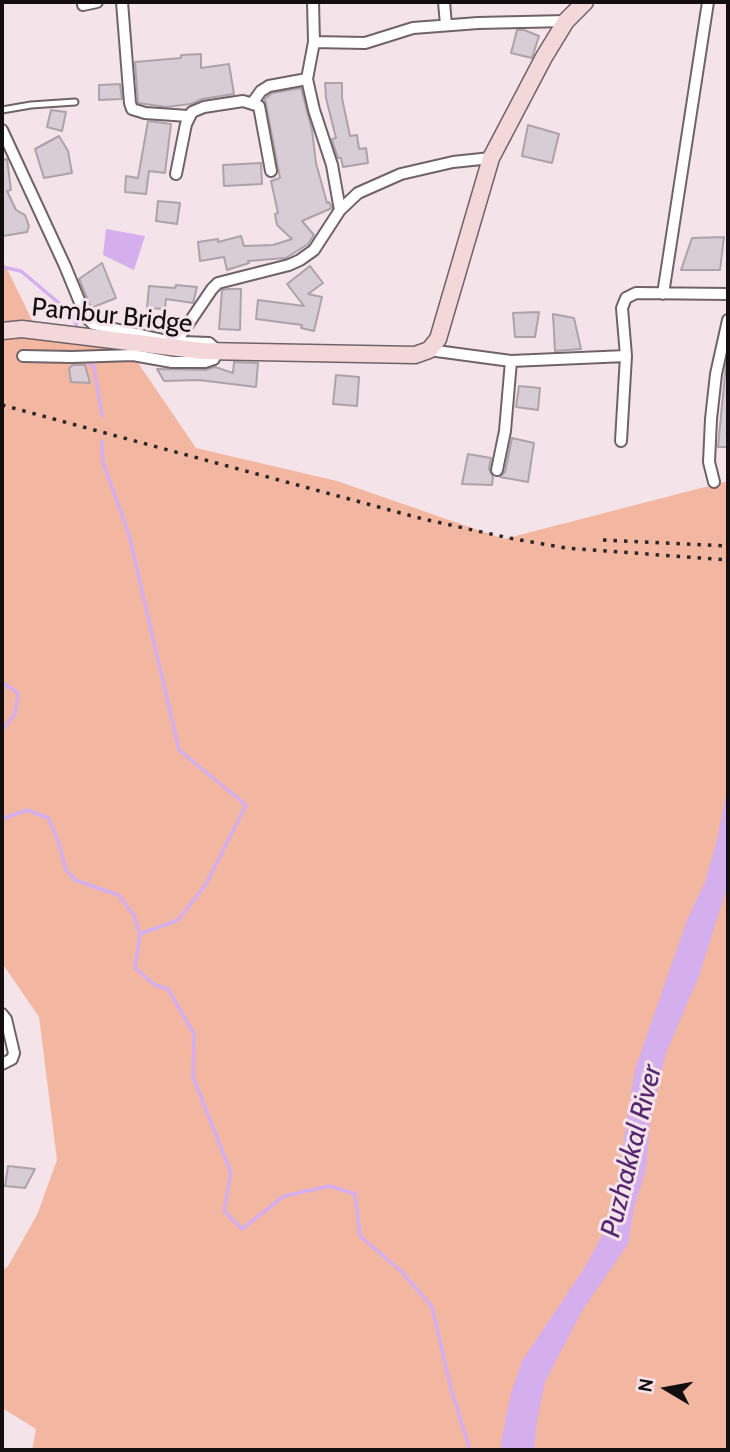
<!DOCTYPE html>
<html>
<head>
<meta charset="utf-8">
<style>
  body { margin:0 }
  #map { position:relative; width:730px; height:1452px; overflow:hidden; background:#f4e4e9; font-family:Cabin,sans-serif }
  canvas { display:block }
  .frame { position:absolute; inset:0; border:4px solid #130e10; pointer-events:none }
  .north { position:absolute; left:632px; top:1354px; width:70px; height:70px; -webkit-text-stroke:5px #f4e4e9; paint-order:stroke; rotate:280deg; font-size:19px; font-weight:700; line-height:28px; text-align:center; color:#130e10 }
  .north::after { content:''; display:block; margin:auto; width:24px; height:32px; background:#130e10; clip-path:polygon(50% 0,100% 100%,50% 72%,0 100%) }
</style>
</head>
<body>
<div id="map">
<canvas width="730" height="1452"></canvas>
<div class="frame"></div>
<div class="north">N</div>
</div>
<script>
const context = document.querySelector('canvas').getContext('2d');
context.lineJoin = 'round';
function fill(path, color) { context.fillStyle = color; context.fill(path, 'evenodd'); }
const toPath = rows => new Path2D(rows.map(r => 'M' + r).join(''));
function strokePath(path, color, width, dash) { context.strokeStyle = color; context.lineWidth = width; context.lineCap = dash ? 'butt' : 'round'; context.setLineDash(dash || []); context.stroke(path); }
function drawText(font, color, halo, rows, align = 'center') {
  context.font = font + ' Cabin,sans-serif'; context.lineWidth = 6; context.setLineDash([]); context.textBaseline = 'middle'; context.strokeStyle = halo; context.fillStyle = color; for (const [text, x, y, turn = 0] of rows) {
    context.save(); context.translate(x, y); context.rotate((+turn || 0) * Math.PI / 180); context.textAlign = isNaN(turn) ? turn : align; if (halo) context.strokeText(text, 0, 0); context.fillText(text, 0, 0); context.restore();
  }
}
const green = toPath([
  [2,259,35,326,117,332,196,448,337,481,504,539,728,481,728,1450,32,1450,36,1429,2,1408,2,1271,8,1266,37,1215,57,1160,39,1017,2,963]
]);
const water = toPath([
  [106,229,145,236,134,270,103,255],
  [728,785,728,884,699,976,666,1053,650,1122,646,1170,634,1208,628,1244,582,1311,545,1382,537,1421,534,1450,502,1450,501,1442,511,1393,522,1361,585,1267,604,1232,614,1202,635,1069,687,920,705,882,716,844]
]);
const stream = toPath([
  [2,267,21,271,73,315,77,327],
  [85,360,94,367,102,416],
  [102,441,103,462,129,535,179,750,246,805,206,884,178,920,140,934],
  [2,682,18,693,15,714,2,730],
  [2,819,27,810,48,818,58,840,66,870,75,880,118,895,134,915,140,934,135,968,155,985,168,989,194,1034,193,1077,231,1173,224,1211,242,1229,284,1196,330,1186,355,1194,360,1236,401,1271,432,1307,451,1389,470,1450]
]);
const building = toPath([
  [517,30,524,30,539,36,532,58,511,53,517,30],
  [201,54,201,68,229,64,234,94,202,99,191,104,166,107,138,103,135,62,181,58,181,55,201,54],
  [325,83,342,83,342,98,350,136,357,135,359,149,366,148,368,163,343,167,341,158,338,158,333,143,332,139,336,138,326,98,325,83],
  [120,84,122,99,99,100,99,85,120,84],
  [301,88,312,130,316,163,327,203,329,202,332,208,302,221,314,235,308,244,286,258,248,261,249,263,227,270,224,257,200,261,198,242,218,239,218,242,241,236,244,246,273,245,292,239,277,225,275,214,278,213,271,181,280,178,265,99,272,93,301,88],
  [51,110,66,112,62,131,47,127,51,110],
  [148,121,171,124,165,173,149,171,146,194,125,192,126,176,138,178,148,121],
  [528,125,559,134,552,163,522,156,528,125],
  [59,136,68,151,72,173,44,178,35,149,59,136],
  [7,159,11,190,7,191,16,210,25,215,29,226,27,232,3,236,2,160,7,159],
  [261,163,262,184,224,186,223,165,261,163],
  [158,201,180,203,177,224,156,221,158,201],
  [724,237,720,270,681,270,692,238,724,237],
  [102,263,116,298,91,308,79,279,102,263],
  [310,266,323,283,308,294,322,297,314,331,301,328,302,325,256,319,258,300,304,306,287,284,310,266],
  [176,285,197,287,193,303,166,299,165,309,147,308,149,286,175,288,176,285],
  [228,289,241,289,240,330,219,329,222,290,228,289],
  [539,312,535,337,515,337,513,313,539,312],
  [553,314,574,318,581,349,555,351,553,314],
  [234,362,258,363,256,387,199,380,164,381,157,369,205,370,215,367,233,373,234,362],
  [726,364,728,364,728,447,718,447,726,364],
  [73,365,85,365,90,383,71,382,69,368,73,365],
  [336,375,359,377,357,406,333,404,336,375],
  [519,386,540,388,538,410,516,407,519,386],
  [512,438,534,443,528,482,500,477,505,472,512,438],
  [468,454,491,458,489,469,493,477,492,485,462,484,468,454],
  [8,1166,35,1169,25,1188,5,1186,8,1166]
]);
const lane = toPath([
  [2,110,31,105,75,102]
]);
const street = toPath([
  [122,2,130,103,132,109,145,113,188,116],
  [313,2,314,42],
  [444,2,446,25],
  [83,5,97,2],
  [253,102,261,91,269,86,307,79],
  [2,130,65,266,86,317,93,324,163,340],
  [176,174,186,124,192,112,204,107,243,101,259,106,271,171],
  [340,210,332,165,314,110,307,79,314,42,365,43,413,28,478,23,566,21],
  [663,294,708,2],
  [176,342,212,289,218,283,289,265,300,260,314,250,340,210,358,193,401,174,453,162,491,158],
  [429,350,511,361,505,431,497,470],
  [23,356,72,357,133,355,172,362,205,362,214,359,217,350,209,343,183,342],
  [511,361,626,356],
  [621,441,626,356,622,308,626,298,636,293,728,294],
  [714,482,709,462,711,419,716,374,728,320],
  [2,1014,6,1019,14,1053,12,1059,2,1064]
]);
const secondary = toPath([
  [2,331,22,329,203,351,415,355,429,350,438,339,491,158,544,57,566,21,585,2]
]);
const rail = toPath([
  [2,405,423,519,509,538,566,548,728,560],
  [603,540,728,546]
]);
const streetNames = [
  ["Pambur Bridge",112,316,6]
];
const waterNames = [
  ["Puzhakkal River",632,1151,-76]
];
fill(green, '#f3b7a1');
fill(water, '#d5aeed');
strokePath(stream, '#d5aeed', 3.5);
fill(building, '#d8ccd5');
strokePath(building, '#ada2aa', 2);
strokePath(lane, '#706367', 9);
strokePath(street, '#706367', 14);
strokePath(secondary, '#706367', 19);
strokePath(lane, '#fff', 5);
strokePath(street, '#fff', 10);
strokePath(secondary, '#f4d7d8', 16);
strokePath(rail, '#2b2527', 3.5, [3.5, 7]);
drawText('26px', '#130e10', '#f4e4e9', streetNames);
drawText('italic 28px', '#582771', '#f4e4e9', waterNames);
</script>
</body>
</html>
